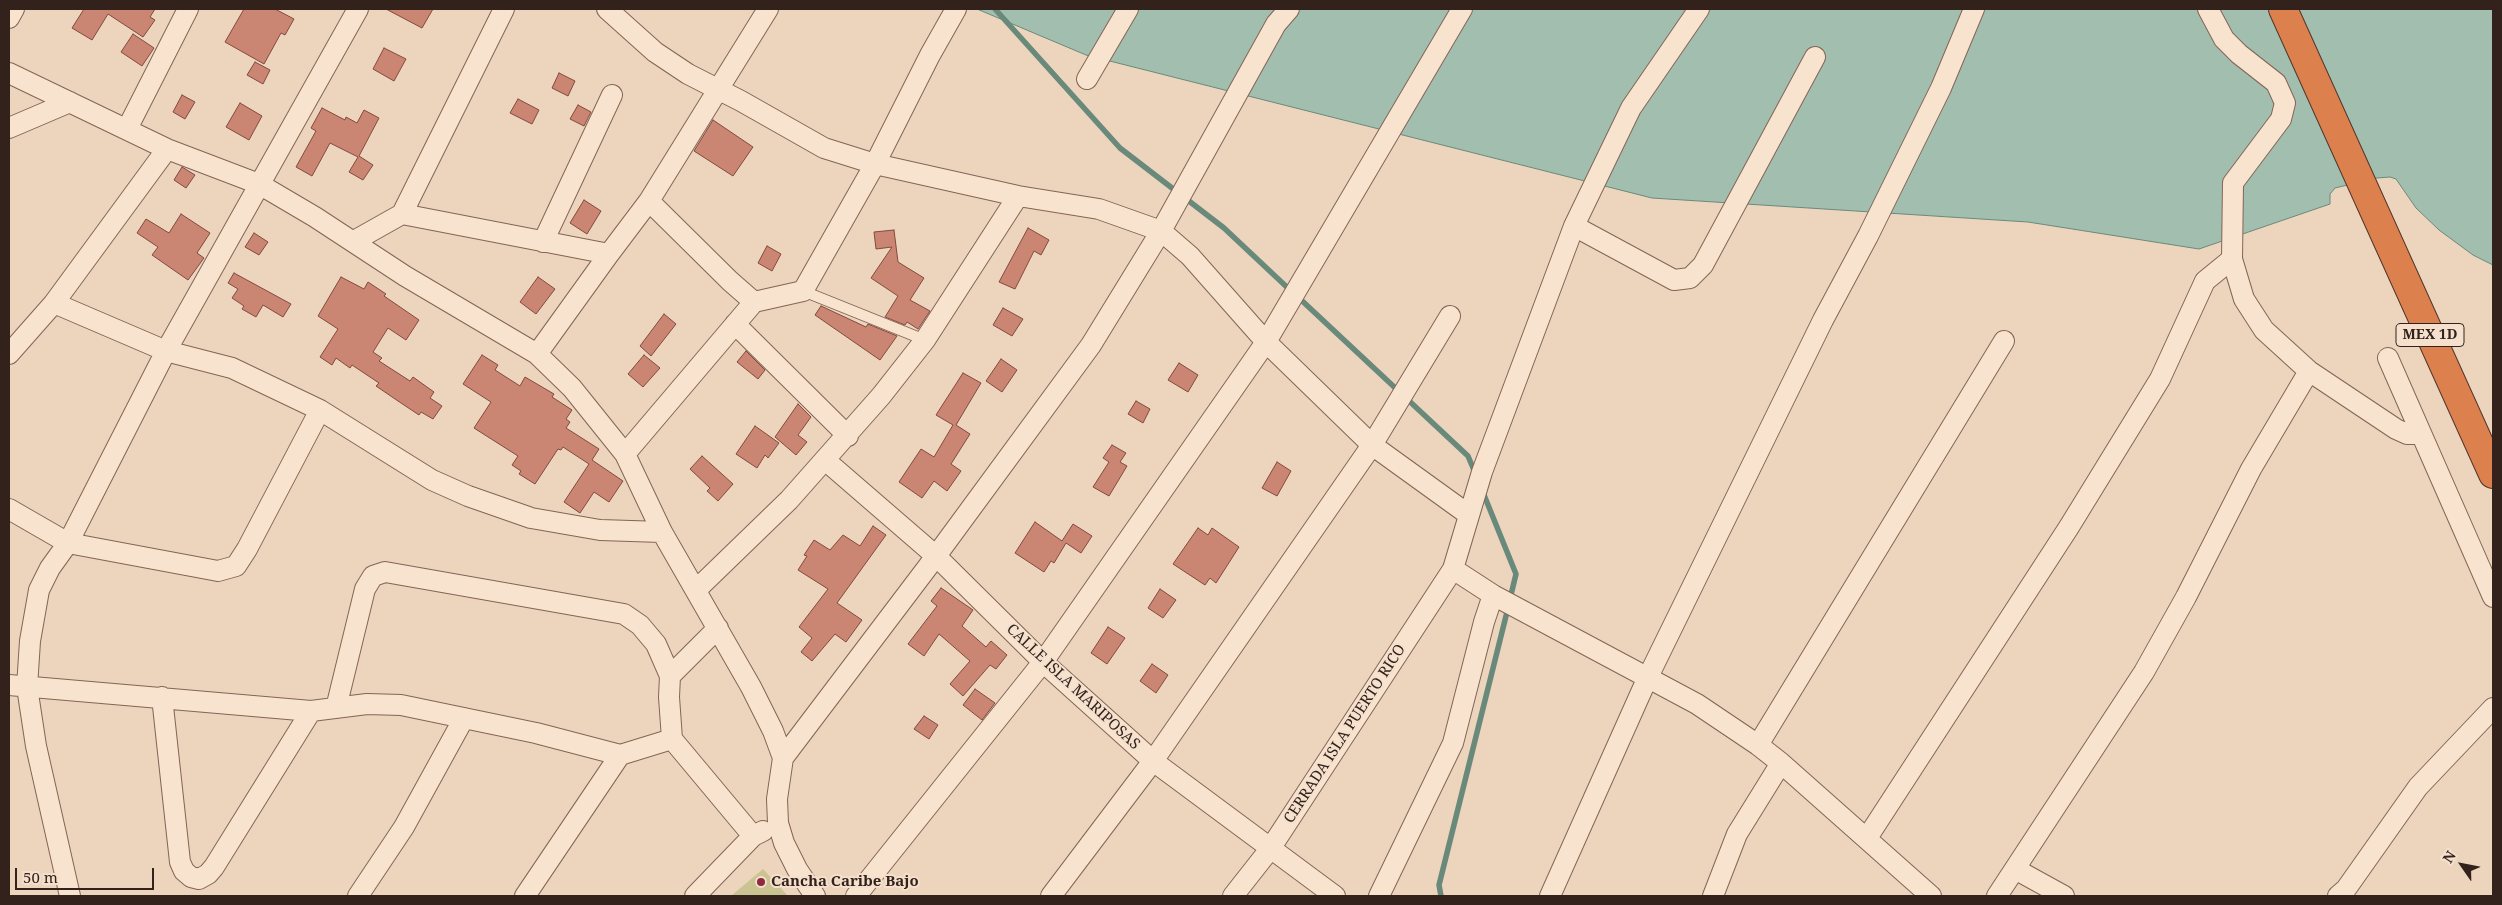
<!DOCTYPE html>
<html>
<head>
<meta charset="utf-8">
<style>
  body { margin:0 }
  #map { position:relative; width:2502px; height:905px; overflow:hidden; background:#ecd4bd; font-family:"Noto Serif",serif }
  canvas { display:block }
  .frame { position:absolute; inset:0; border:10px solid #33221b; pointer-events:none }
  .north { position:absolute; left:2437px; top:840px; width:50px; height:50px; -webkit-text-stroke:4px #f4e0cc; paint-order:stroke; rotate:303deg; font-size:14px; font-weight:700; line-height:20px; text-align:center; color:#33221b }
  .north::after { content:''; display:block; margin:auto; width:18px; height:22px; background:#33221b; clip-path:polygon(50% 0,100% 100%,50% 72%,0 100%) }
  .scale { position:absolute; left:15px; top:868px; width:139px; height:22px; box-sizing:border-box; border:2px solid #33221b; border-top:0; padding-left:6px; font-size:15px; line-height:18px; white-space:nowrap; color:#33221b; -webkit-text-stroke:4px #f4e0cc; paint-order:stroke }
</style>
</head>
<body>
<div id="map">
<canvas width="2502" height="905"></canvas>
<div class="frame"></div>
<div class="north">N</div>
<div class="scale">50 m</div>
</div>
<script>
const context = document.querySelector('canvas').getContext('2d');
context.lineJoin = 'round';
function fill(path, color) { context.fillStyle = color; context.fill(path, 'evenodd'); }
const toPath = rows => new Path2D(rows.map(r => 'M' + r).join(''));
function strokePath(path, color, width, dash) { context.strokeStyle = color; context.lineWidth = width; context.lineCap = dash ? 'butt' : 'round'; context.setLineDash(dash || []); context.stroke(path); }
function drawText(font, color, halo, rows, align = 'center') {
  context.font = font + ' "Noto Serif",serif'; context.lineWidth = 4; context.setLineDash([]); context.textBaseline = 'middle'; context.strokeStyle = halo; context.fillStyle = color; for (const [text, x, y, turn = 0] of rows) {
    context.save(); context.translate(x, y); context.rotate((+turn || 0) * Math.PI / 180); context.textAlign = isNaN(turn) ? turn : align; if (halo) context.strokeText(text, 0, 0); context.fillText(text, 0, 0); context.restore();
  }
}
const green = toPath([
  [763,869,788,896,731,896]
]);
const water = toPath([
  [977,9,2493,9,2493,265,2473,255,2439,230,2416,208,2396,179,2390,177,2377,178,2335,188,2330,194,2330,204,2199,249,2028,222,1652,198,1086,55,977,9]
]);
const stream = toPath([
  [995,9,1120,148,1224,228,1291,291],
  [1298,297,1468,456,1476,475],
  [1482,490,1516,574,1510,599],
  [1441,896,1439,885,1508,608]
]);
const building = toPath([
  [84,9,155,9,150,17,155,20,143,37,108,14,92,40,72,28,84,9],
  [244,9,275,9,294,19,285,35,281,33,264,64,225,42,244,9],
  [386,9,433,9,422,28,386,9],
  [133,34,154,48,142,66,121,52,133,34],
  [384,48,406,59,394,81,373,69,384,48],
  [255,62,270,70,263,84,247,75,255,62],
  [559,73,575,81,568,96,552,88,559,73],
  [182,95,195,102,185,119,173,112,182,95],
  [518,99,539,110,532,124,510,113,518,99],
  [240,103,262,116,249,140,226,127,240,103],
  [578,105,591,112,584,126,570,119,578,105],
  [322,108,345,120,346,117,357,123,364,110,379,118,359,156,373,165,363,180,349,172,358,157,330,143,312,176,296,167,316,131,311,128,322,108],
  [713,120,753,147,733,176,694,151,713,120],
  [182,167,195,175,186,188,174,180,182,167],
  [584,200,601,211,587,234,570,223,584,200],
  [181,214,210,233,197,253,204,258,188,280,152,255,158,247,137,233,146,219,169,233,181,214],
  [1028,228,1049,240,1041,255,1034,251,1015,289,999,282,1028,228],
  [894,230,898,262,924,278,910,300,930,311,918,329,907,322,905,325,885,317,898,296,871,278,892,247,876,249,874,232,894,230],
  [254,233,268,242,259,255,245,247,254,233],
  [767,246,781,254,772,271,758,263,767,246],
  [234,273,291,304,283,317,263,305,256,317,242,309,244,306,232,298,238,289,228,283,234,273],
  [341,277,364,289,368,282,386,294,384,296,419,320,406,340,388,328,373,352,382,358,379,361,410,381,413,377,434,392,430,398,442,406,433,419,421,412,419,415,398,401,376,386,379,383,352,365,350,368,336,358,332,365,320,357,338,329,318,316,341,277],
  [538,277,555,289,536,314,520,302,538,277],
  [821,306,866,327,868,324,897,336,880,360,815,315,821,306],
  [1003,308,1023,319,1012,336,993,325,1003,308],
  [664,314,676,324,651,356,640,346,664,314],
  [746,351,765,370,758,379,737,362,746,351],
  [482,355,498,365,495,370,520,386,525,377,554,394,552,397,572,410,566,419,570,422,566,428,599,449,592,460,623,481,609,502,594,492,580,513,564,502,589,464,563,447,561,450,558,449,535,484,519,474,521,471,512,465,518,456,474,428,491,402,463,384,482,355],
  [644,355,660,368,643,387,628,374,644,355],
  [1001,359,1017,370,1002,392,986,381,1001,359],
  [1179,363,1198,375,1188,392,1168,380,1179,363],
  [963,373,981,383,956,425,970,434,951,464,961,471,947,491,934,481,922,498,899,482,921,449,934,457,953,425,936,415,963,373],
  [1136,401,1150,409,1143,423,1128,414,1136,401],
  [798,404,811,417,798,435,807,442,796,455,775,437,798,404],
  [755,426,779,443,768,458,765,455,757,468,736,454,755,426],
  [1112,445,1126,453,1120,462,1127,466,1109,496,1093,487,1109,462,1103,458,1112,445],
  [702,456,733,484,718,501,707,491,710,488,690,469,702,456],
  [1277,462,1291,471,1277,496,1262,488,1277,462],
  [1035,522,1062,541,1073,524,1092,536,1081,553,1066,543,1054,563,1051,561,1044,572,1015,553,1035,522],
  [873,526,886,535,837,603,862,620,846,642,835,634,812,661,801,652,812,638,799,627,828,589,798,570,807,556,804,555,814,540,830,550,843,535,860,546,873,526],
  [1198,528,1208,535,1212,528,1239,547,1216,583,1210,578,1205,585,1173,564,1198,528],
  [941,588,973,610,962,626,986,647,991,641,1007,655,996,669,990,665,963,696,950,684,970,661,939,634,924,656,908,644,937,606,931,601,941,588],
  [1160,589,1176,600,1163,618,1148,608,1160,589],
  [1108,627,1125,638,1107,664,1091,653,1108,627],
  [1152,664,1168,675,1156,693,1140,681,1152,664],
  [975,689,995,703,982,720,963,705,975,689],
  [924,716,938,725,929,739,914,729,924,716]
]);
const lane = toPath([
  [803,291,925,340]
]);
const street = toPath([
  [607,9,655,52,688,74,741,101,824,148,875,164,930,55,956,9],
  [2208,9,2224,39,2239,54,2276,83,2285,103,2281,119,2233,183,2232,259,2244,299,2264,330,2309,371,2396,429,2407,434,2421,434],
  [9,18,14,9],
  [9,73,167,149,259,184,315,217,405,276,537,354,572,388,625,454,662,532,751,687,773,731,783,758,777,799,778,823,784,843,797,869,815,896],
  [1087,79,1128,9],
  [9,128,70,102],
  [127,129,188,9],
  [649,201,768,9],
  [402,214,504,9],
  [1574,226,1674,280,1690,278,1703,265,1815,57],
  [354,241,402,214,609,254,649,201,730,281,754,302,803,291,875,164,1018,196,1099,209,1161,231,1190,256,1266,342,1372,445,1469,515],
  [543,242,612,95],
  [54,303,166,351,358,9],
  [735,324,848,436],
  [9,354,54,303,167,149],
  [537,354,609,254],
  [2388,358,2493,597],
  [625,454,754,302],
  [825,460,936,556,1043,662,1153,761,1335,896],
  [9,509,68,543,218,571,236,566,247,549,320,410],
  [1453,569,1493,595,1697,704,1758,745,1781,763,1931,896],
  [696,590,789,500,881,396,925,340,1018,196],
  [670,676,718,628],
  [9,685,311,711,367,704,401,705,536,733,620,755,672,739,753,836],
  [162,697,180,862,184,871,191,877,199,879,208,874,214,867,311,711],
  [336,708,365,589,373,576,385,572,624,614,640,625,656,644,670,676,669,697,672,739],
  [1758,745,2004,341],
  [783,758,936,556,1091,345,1161,231,1276,24,1289,9],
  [1867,838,2069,527,2160,379,2205,281,2232,259],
  [2015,869,2064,896],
  [70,896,36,746,27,687,30,641,39,590,50,568,68,543,166,351,232,368,320,410,432,480,468,496,531,518,600,530,662,532],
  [358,896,404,827,464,718],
  [525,896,620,755],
  [695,896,753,836,763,831],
  [856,896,1043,662,1266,342,1462,9],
  [1051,896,1153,761,1372,445,1450,316],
  [1233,896,1270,849,1453,569,1482,472,1574,226,1631,108,1699,9],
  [1379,896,1453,743,1484,622,1493,595],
  [1550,896,1647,679,1823,320,1868,236,1941,88,1974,9],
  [1713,896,1737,834,1781,763],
  [1997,896,2144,672,2186,597,2251,469,2309,371],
  [2338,896,2346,889,2418,787,2493,708]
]);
const highway = toPath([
  [2283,9,2493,474]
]);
const markers = [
  [761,882,5,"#91283f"]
];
const shields = [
  [2430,335,68]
];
const shieldNames = [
  ["MEX 1D",2430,335]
];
const streetNames = [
  ["CALLE ISLA MARIPOSAS",1073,687,43],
  ["CERRADA ISLA PUERTO RICO",1345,734,-57]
];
const poiNames = [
  ["Cancha Caribe Bajo",771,882]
];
fill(green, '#c9c492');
fill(water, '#a1beaf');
strokePath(water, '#698a7b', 1);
strokePath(stream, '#698a7b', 5.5);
fill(building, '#ca8573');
strokePath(building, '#824a3d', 1);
strokePath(lane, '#836557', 12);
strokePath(street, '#836557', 22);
strokePath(highway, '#51352b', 30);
strokePath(lane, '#f8e3cf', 10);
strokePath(street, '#f8e3cf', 20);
strokePath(highway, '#dc804d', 28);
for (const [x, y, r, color] of markers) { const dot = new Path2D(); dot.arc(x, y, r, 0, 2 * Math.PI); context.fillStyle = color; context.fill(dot); strokePath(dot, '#f4e0cc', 2); }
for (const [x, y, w] of shields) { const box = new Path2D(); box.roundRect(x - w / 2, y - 11.5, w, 23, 4); context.fillStyle = '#f4e0cc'; context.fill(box); strokePath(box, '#33221b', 1); }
drawText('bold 14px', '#33221b', null, shieldNames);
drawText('15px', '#33221b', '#f4e0cc', streetNames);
drawText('bold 15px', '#33221b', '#f4e0cc', poiNames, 'left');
</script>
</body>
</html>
